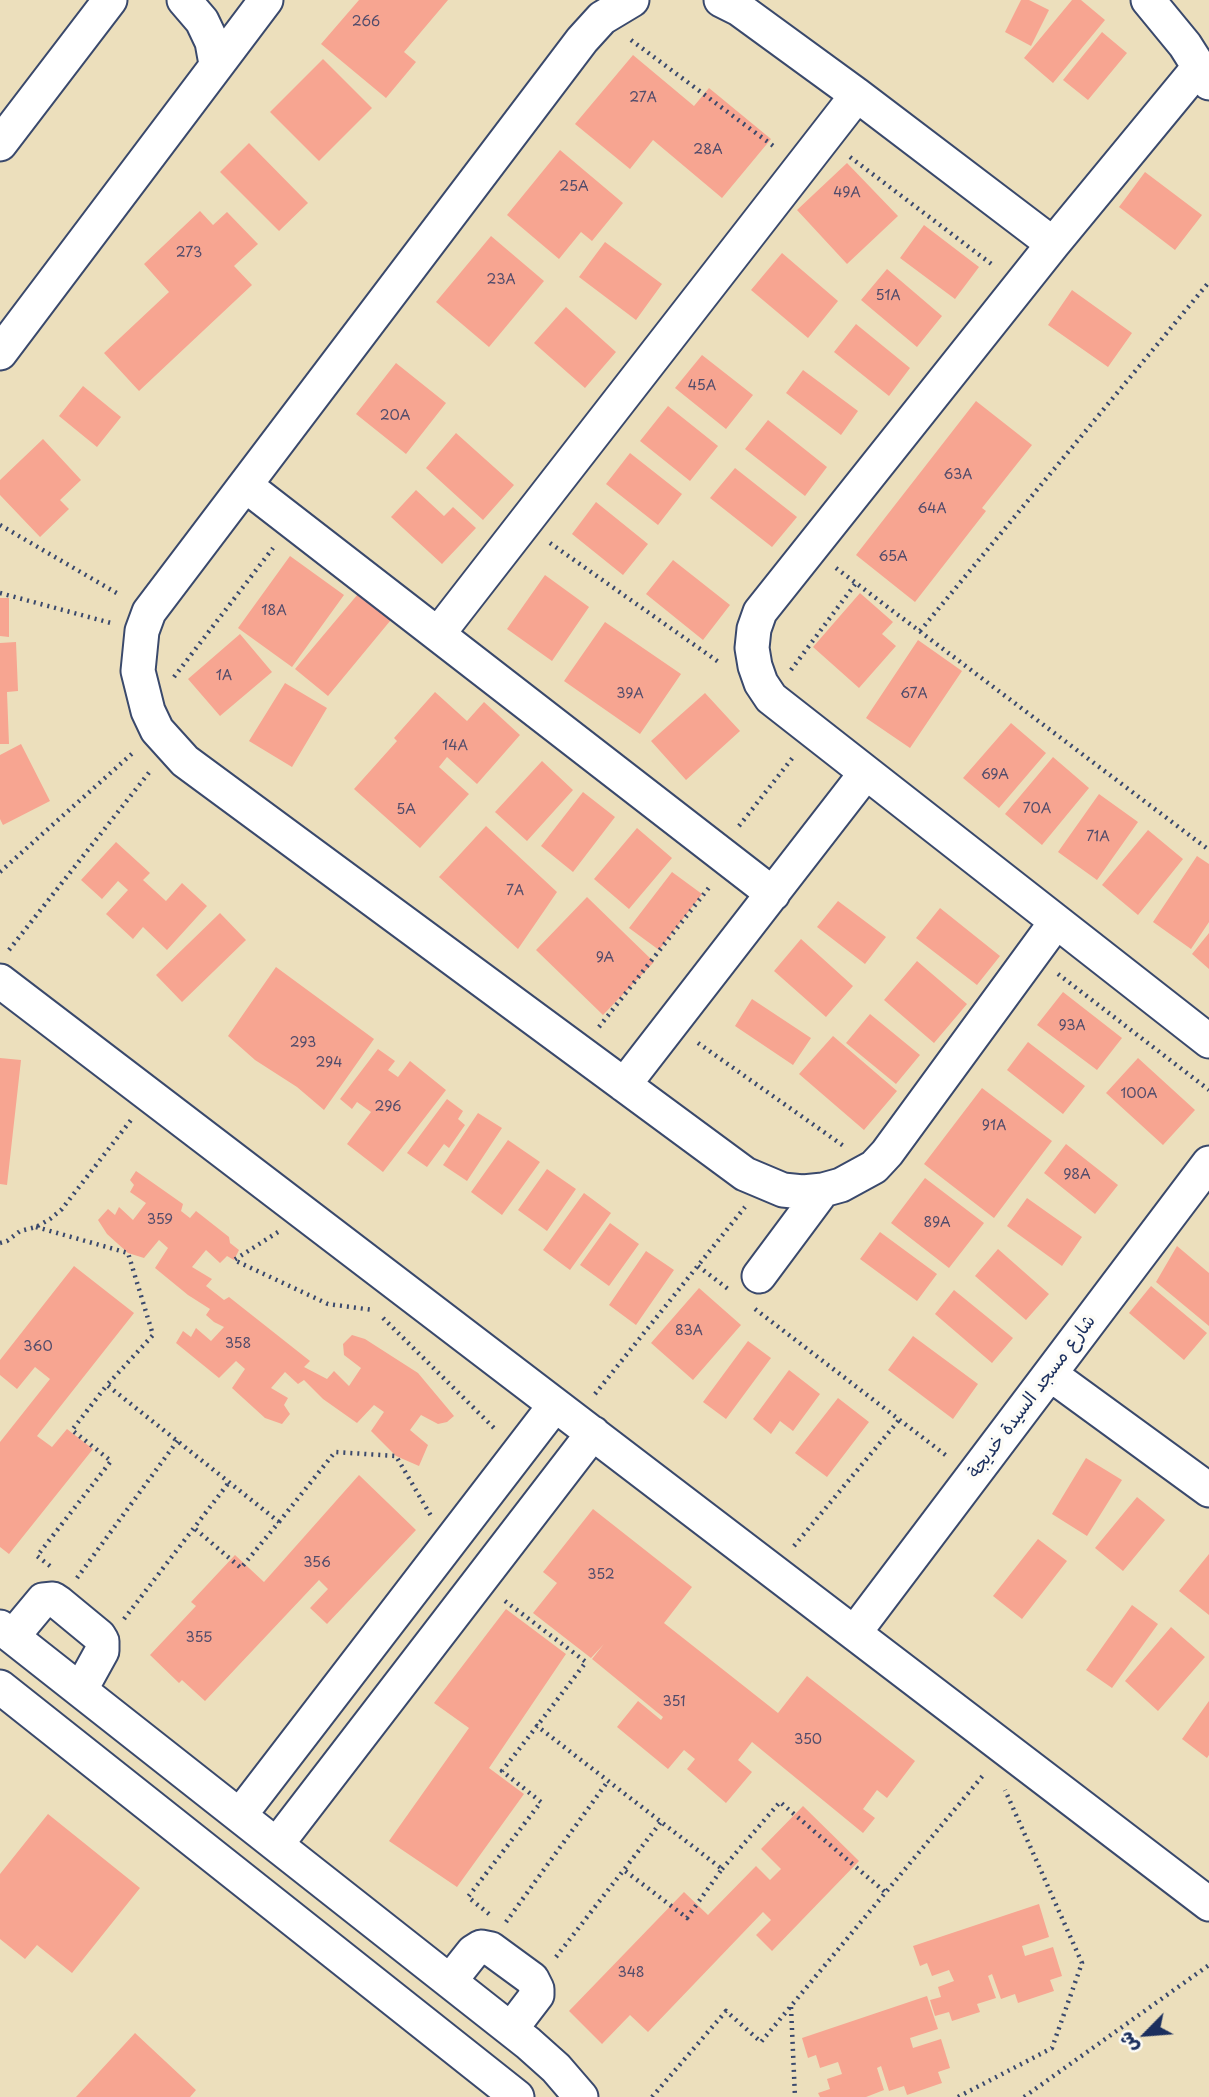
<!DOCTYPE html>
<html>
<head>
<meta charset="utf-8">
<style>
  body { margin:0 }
  #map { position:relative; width:1209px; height:2097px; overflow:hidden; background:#ecdfbc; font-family:"Playpen Sans","Playpen Sans Arabic",sans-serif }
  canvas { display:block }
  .north { position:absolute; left:1111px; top:1999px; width:70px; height:70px; -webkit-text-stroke:5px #fdfcf7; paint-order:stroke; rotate:245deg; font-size:19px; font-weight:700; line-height:28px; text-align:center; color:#1b2f5e }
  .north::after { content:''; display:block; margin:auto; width:24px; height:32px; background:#1b2f5e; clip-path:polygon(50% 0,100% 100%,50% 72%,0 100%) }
</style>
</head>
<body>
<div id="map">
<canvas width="1209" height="2097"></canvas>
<div class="north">ش</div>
</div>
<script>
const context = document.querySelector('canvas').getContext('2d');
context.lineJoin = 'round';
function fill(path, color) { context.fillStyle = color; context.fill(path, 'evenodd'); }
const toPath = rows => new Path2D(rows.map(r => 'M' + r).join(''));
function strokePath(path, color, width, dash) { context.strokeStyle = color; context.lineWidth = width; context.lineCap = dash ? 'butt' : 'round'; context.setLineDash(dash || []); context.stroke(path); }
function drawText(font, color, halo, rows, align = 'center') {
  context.font = font + ' "Playpen Sans","Playpen Sans Arabic",sans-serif'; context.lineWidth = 7; context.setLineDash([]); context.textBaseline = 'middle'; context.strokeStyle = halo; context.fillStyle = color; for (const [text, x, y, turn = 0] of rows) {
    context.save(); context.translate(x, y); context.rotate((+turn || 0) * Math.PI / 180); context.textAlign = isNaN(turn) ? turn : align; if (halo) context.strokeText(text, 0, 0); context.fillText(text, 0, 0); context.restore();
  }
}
const building = toPath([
  [359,0,448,0,404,52,416,62,386,98,321,44],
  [1021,0,1029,0,1049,10,1031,46,1005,32],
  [1072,0,1081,0,1105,20,1053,83,1024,58],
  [1102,32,1127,53,1088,100,1063,80],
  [633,55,694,106,709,88,771,139,722,198,653,140,630,169,575,124],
  [323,59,372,108,319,161,270,112],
  [249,143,308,203,279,231,220,172],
  [560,150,623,203,592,241,581,232,559,259,507,215],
  [847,163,898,216,847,264,797,210],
  [1145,172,1202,215,1175,250,1119,207],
  [200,211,213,225,227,212,258,244,234,266,252,285,139,391,104,353,169,292,144,264],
  [924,225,979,267,955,299,900,258],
  [491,236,544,281,489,347,436,302],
  [605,242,662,284,636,320,579,277],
  [782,253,838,301,808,338,751,290],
  [887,269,942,316,917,347,861,300],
  [1072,290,1132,333,1108,367,1048,325],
  [566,307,616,352,585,388,534,343],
  [856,324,910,368,889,396,834,352],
  [702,355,753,395,726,429,675,388],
  [396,363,446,403,406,454,356,414],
  [803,370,858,411,841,435,786,393],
  [83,386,121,417,97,447,59,416],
  [976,401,1032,445,982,508,986,511,915,602,856,555],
  [668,406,718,446,690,481,640,441],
  [768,420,827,467,805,496,745,449],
  [456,433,514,485,483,520,426,468],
  [43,439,81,480,60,500,69,509,40,537,0,495,0,480],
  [630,453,682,494,658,525,606,484],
  [735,468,797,517,772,547,710,498],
  [416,490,444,516,453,507,476,528,442,564,391,517],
  [596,502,648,544,623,575,572,534],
  [290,556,344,595,292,667,238,628],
  [673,560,730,605,703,640,646,594],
  [545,575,589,607,552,661,507,629],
  [363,588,395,615,328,696,295,669],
  [860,593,893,622,882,634,896,646,859,688,813,647],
  [0,598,9,598,9,637,0,636],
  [605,622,681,674,640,734,564,681],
  [240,634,272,672,220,716,188,679],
  [918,640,962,671,910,748,866,718],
  [16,642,18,691,7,692,9,744,0,744,0,643],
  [285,683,327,708,292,767,249,741],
  [435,692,467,721,484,702,520,735,477,784,447,757,439,767,469,794,420,848,354,789,397,741,394,738],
  [705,693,740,731,686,780,651,741],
  [1011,723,1046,753,999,808,963,778],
  [21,744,50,801,3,825,0,819,0,755],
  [1053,757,1089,788,1042,845,1005,814],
  [542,761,573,790,527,841,495,812],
  [583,792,615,817,573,872,541,846],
  [1099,794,1138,822,1097,880,1058,852],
  [486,826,557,892,518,949,439,877],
  [637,828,672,858,629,909,594,879],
  [1148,830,1183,859,1138,915,1102,885],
  [116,842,150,873,143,880,166,901,182,883,207,906,167,950,143,927,133,939,106,914,128,890,118,881,102,899,81,880],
  [1197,856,1209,864,1209,922,1191,949,1153,922],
  [672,872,702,894,659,950,629,928],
  [587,897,654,962,603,1015,536,950],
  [838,901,886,937,865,964,817,927],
  [940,908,1000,956,977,985,916,938],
  [220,913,246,940,182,1002,156,975],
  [1209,933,1209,969,1192,954],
  [801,939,853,986,826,1017,774,971],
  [917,961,967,1004,934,1043,884,1000],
  [276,967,374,1039,324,1110,297,1087,255,1060,228,1036],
  [1063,992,1122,1038,1097,1070,1037,1025],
  [752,999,811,1038,793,1065,735,1026],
  [870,1014,920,1055,896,1084,846,1043],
  [833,1036,897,1091,864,1130,799,1074],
  [1028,1042,1085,1086,1063,1114,1007,1070],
  [378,1049,395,1061,388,1070,398,1077,410,1061,446,1090,383,1172,347,1144,371,1112,357,1102,352,1109,340,1099],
  [0,1058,21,1060,7,1185,0,1184],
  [1138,1058,1195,1110,1163,1145,1106,1093],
  [982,1088,1052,1141,994,1218,924,1164],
  [447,1099,463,1111,458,1119,465,1125,449,1148,444,1144,427,1167,407,1153],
  [478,1113,502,1128,467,1181,443,1165],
  [508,1140,540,1162,502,1215,471,1192],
  [1066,1144,1118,1185,1095,1214,1044,1173],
  [547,1169,576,1189,547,1231,518,1210],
  [136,1171,183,1204,181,1211,190,1218,196,1211,229,1237,230,1243,239,1250,234,1260,227,1256,220,1263,206,1250,192,1267,212,1279,206,1286,224,1300,229,1297,310,1361,304,1367,327,1379,334,1371,349,1386,361,1368,344,1355,343,1344,352,1335,365,1339,418,1373,454,1416,447,1422,438,1424,421,1415,410,1430,428,1445,419,1466,396,1456,371,1431,384,1412,374,1405,357,1423,323,1399,304,1380,298,1384,285,1372,271,1388,288,1398,284,1405,290,1414,282,1424,265,1418,232,1388,245,1369,236,1361,219,1378,176,1343,183,1331,191,1337,196,1328,211,1341,224,1327,214,1322,206,1315,210,1309,188,1295,155,1268,168,1248,159,1240,144,1258,128,1253,107,1234,98,1220,108,1209,115,1215,119,1207,133,1220,146,1203,130,1192,134,1185,130,1180],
  [925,1178,984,1223,949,1268,891,1223],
  [584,1193,611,1213,570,1270,543,1250],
  [1027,1198,1082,1237,1062,1266,1007,1226],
  [610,1223,639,1244,609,1286,580,1265],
  [880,1232,937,1274,917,1301,860,1259],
  [1177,1246,1209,1273,1209,1326,1156,1282],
  [998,1249,1049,1294,1026,1320,975,1276],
  [646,1251,674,1270,636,1325,609,1305],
  [74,1266,134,1313,37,1436,52,1447,67,1429,93,1449,9,1554,0,1547,0,1442,50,1379,35,1367,17,1389,0,1375,0,1360],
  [1151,1286,1207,1333,1184,1360,1129,1313],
  [699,1288,741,1325,693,1380,651,1343],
  [954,1290,1013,1338,992,1363,935,1314],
  [913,1336,978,1384,953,1419,888,1370],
  [748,1341,771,1358,726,1419,703,1402],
  [789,1370,820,1394,793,1431,780,1421,771,1434,753,1419],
  [838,1398,869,1422,827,1477,795,1453],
  [1086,1458,1122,1480,1087,1536,1052,1514],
  [359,1475,416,1530,327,1624,310,1608,328,1589,319,1580,205,1701,182,1680,179,1683,150,1655,196,1606,191,1602,235,1555,264,1582],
  [1137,1497,1165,1520,1123,1571,1095,1548],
  [593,1509,692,1587,664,1623,778,1713,807,1676,915,1761,887,1798,877,1790,863,1809,875,1818,863,1833,752,1742,738,1760,752,1772,726,1803,687,1769,695,1759,684,1750,668,1769,617,1727,638,1701,661,1720,663,1717,592,1659,604,1644,591,1658,533,1613,557,1583,543,1572],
  [1038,1539,1067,1561,1022,1619,993,1596],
  [1209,1554,1209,1615,1179,1591],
  [1132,1605,1158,1624,1112,1688,1086,1670],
  [506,1609,566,1654,489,1768,524,1794,457,1887,389,1841,469,1728,434,1703],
  [1171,1627,1205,1657,1158,1711,1125,1681],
  [1209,1701,1209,1755,1207,1758,1182,1739],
  [803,1806,859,1861,772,1951,756,1935,771,1920,763,1912,648,2032,630,2015,602,2044,569,2011,684,1892,708,1915,756,1866,770,1880,781,1869,761,1849],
  [48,1814,140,1888,72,1973,37,1945,25,1959,0,1939,0,1874],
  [1039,1904,1049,1937,1022,1946,1025,1956,1053,1947,1062,1976,1050,1980,1054,1991,1018,2003,1015,1994,1001,1999,992,1974,988,1976,996,1998,977,2004,980,2012,952,2021,949,2012,935,2016,930,2000,941,1997,938,1987,954,1981,949,1970,932,1976,927,1963,920,1966,913,1946],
  [927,1996,938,2029,910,2038,913,2048,941,2039,950,2068,938,2072,942,2083,907,2095,904,2086,889,2091,881,2066,877,2068,884,2090,866,2097,820,2097,818,2093,830,2089,827,2079,842,2074,838,2062,820,2068,816,2055,808,2058,802,2038],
  [135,2033,196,2090,190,2097,76,2097]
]);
const path = toPath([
  [631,40,776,148],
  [850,157,994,266],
  [0,525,120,595],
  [550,543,720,663],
  [836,568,1209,850],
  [0,593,111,623],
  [920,631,1209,282],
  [791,670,856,583],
  [174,677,273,548],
  [739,826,794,756],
  [0,872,135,751],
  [9,950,151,770],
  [1058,974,1209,1090],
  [599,1027,711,885],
  [698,1043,845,1147],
  [36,1227,128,1253,153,1335,107,1385],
  [278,1232,234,1260,328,1304,373,1310],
  [0,1243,7,1241,20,1231,36,1227,50,1219,62,1209,131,1120],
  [698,1266,728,1289],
  [755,1309,948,1457],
  [383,1318,496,1430],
  [595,1394,745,1207],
  [279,1522,335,1452,396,1456,431,1516],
  [794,1546,899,1420],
  [50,1566,37,1556,111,1461,72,1430,107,1385,279,1522,241,1568,194,1528],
  [77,1578,178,1440],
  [505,1601,586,1662,537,1726],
  [124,1619,230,1481],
  [722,1869,780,1802,885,1892],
  [489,1914,468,1897,541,1802,502,1771,537,1726,722,1869,687,1918,624,1870],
  [506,1922,608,1781],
  [556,1957,661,1822],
  [791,2007,795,2097],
  [652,2097,726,2011,761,2042,985,1773],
  [958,2097,1052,2048,1082,1963,1005,1790],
  [1024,2097,1209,1965]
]);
const minor = toPath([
  [184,0,202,21,212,42,216,64],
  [632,0,602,18,582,40,149,612,142,631,138,671,148,711,157,730,185,761,745,1174,783,1190,803,1192,823,1190,841,1185,874,1167,887,1153,1056,922],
  [721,0,739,9,857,95,1053,244],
  [1148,0,1185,45,1209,83],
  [1199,67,1053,244,760,612,754,629,752,648,755,666,761,683,771,698,1209,1041],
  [0,144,110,0],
  [0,353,266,0],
  [245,485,773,894],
  [438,634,857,95],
  [0,981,1209,1904],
  [624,1085,865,774],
  [759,1276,823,1190],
  [1050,1374,1209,1490],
  [0,1627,528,2043,556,2068,581,2097],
  [855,1632,1209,1163],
  [13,1636,43,1600,53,1599,59,1603,99,1636,102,1641,102,1651,81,1689],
  [0,1687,517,2097],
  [240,1815,555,1405],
  [277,1844,593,1433],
  [450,1981,473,1952,481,1947,491,1949,532,1979,537,1989,537,1995,511,2029]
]);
const numberNames = [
  ["266",366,22],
  ["27A",643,98],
  ["28A",708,150],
  ["25A",574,187],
  ["49A",847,193],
  ["273",189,253],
  ["23A",501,280],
  ["51A",888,296],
  ["45A",702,386],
  ["20A",395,416],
  ["63A",958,475],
  ["64A",932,509],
  ["65A",893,557],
  ["18A",274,611],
  ["1A",224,676],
  ["39A",630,694],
  ["67A",914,694],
  ["14A",455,746],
  ["69A",995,775],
  ["70A",1037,809],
  ["5A",406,810],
  ["71A",1098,837],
  ["7A",515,891],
  ["9A",605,958],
  ["93A",1072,1026],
  ["293",303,1043],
  ["294",329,1063],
  ["100A",1139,1094],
  ["296",388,1107],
  ["91A",994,1126],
  ["98A",1077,1175],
  ["359",160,1220],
  ["89A",937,1223],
  ["83A",689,1331],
  ["358",238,1344],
  ["360",38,1347],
  ["356",317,1563],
  ["352",601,1575],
  ["355",199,1638],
  ["351",674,1702],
  ["350",808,1740],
  ["348",631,1973]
];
const streetNames = [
  ["شارع مسجد السيدة خديجة",1032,1397,-53]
];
fill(building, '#f7a591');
strokePath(minor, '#3a496c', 37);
strokePath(path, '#3a496c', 4.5, [2, 5]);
strokePath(minor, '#fff', 33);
drawText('14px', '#524c6b', null, numberNames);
drawText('18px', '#1b2f5e', '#fdfcf7', streetNames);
</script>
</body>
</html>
